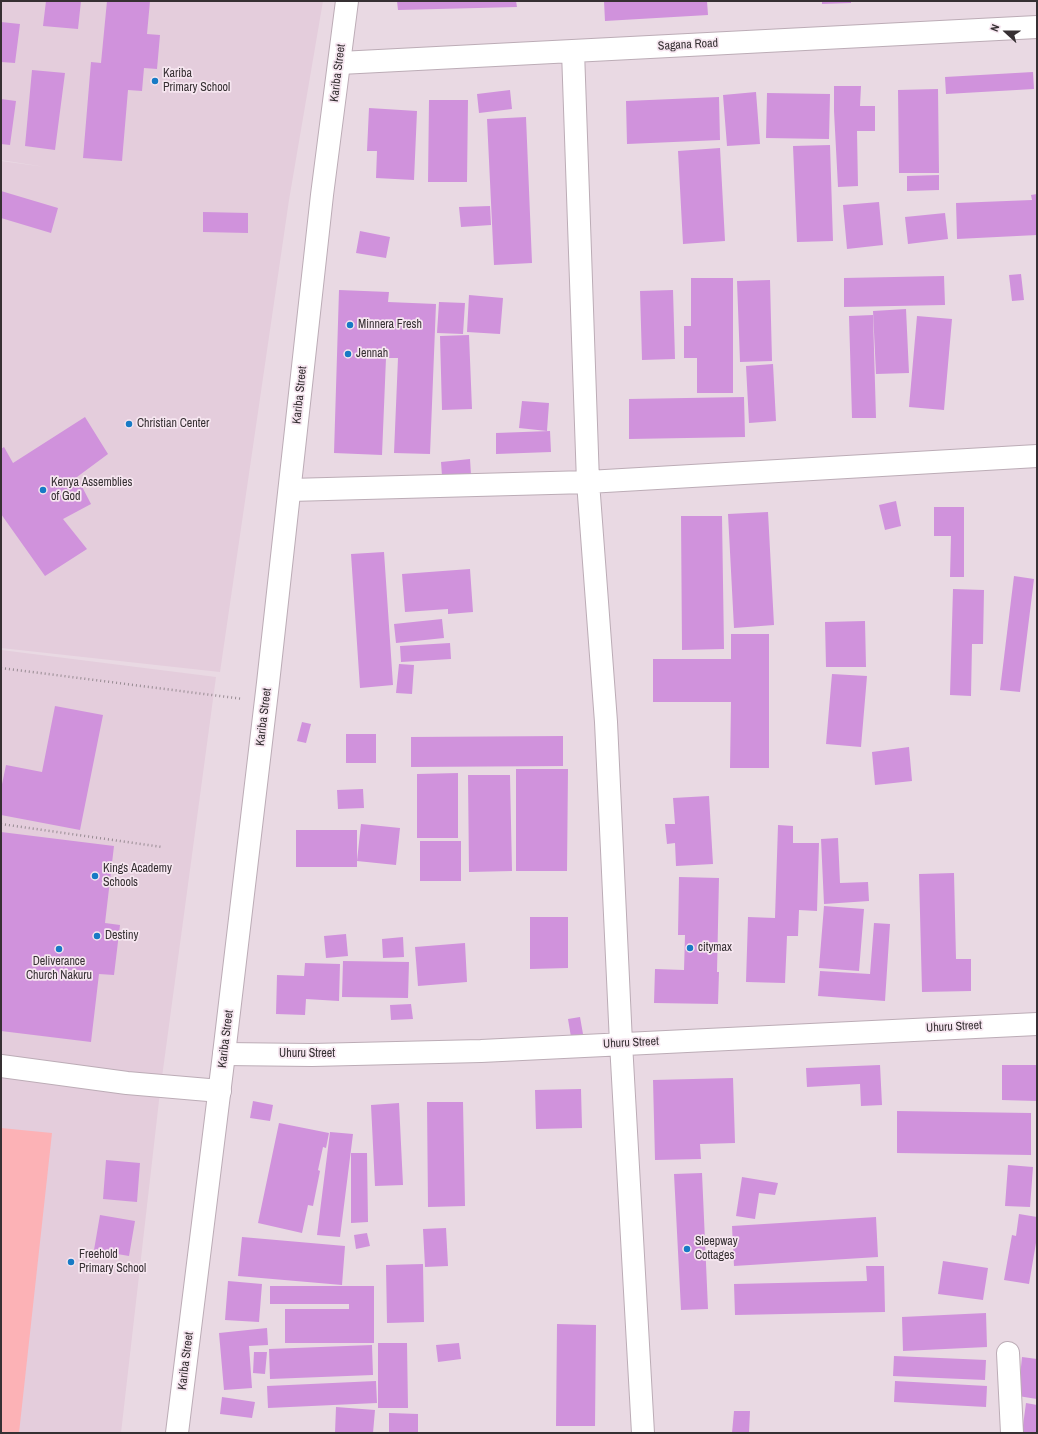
<!DOCTYPE html>
<html>
<head>
<meta charset="utf-8">
<style>
  body { margin:0 }
  #map { position:relative; width:1038px; height:1434px; overflow:hidden; background:#e9d9e3; font-family:"Archivo Narrow",sans-serif }
  canvas { display:block }
  .frame { position:absolute; inset:0; border:2px solid #363033; pointer-events:none }
  .north { position:absolute; left:986px; top:12px; width:40px; height:40px; -webkit-text-stroke:3px #f6e6f0; paint-order:stroke; rotate:291deg; font-size:11px; font-weight:700; line-height:16px; text-align:center; color:#363033 }
  .north::after { content:''; display:block; margin:auto; width:14px; height:18px; background:#363033; clip-path:polygon(50% 0,100% 100%,50% 72%,0 100%) }
</style>
</head>
<body>
<div id="map">
<canvas width="1038" height="1434"></canvas>
<div class="frame"></div>
<div class="north">N</div>
</div>
<script>
const context = document.querySelector('canvas').getContext('2d');
context.lineJoin = 'round';
function fill(path, color) { context.fillStyle = color; context.fill(path, 'evenodd'); }
const toPath = rows => new Path2D(rows.map(r => 'M' + r).join(''));
function strokePath(path, color, width, dash) { context.strokeStyle = color; context.lineWidth = width; context.lineCap = dash ? 'butt' : 'round'; context.setLineDash(dash || []); context.stroke(path); }
function drawText(font, color, halo, rows, align = 'center') {
  context.font = font + ' "Archivo Narrow",sans-serif'; context.lineWidth = 3.5; context.setLineDash([]); context.textBaseline = 'middle'; context.strokeStyle = halo; context.fillStyle = color; for (const [text, x, y, turn = 0] of rows) {
    context.save(); context.translate(x, y); context.rotate((+turn || 0) * Math.PI / 180); context.textAlign = isNaN(turn) ? turn : align; if (halo) context.strokeText(text, 0, 0); context.fillText(text, 0, 0); context.restore();
  }
}
const built = toPath([
  [1,1,323,1,289,200,220,672,1,648,1,161,45,167,1,160],
  [1,650,216,677,160,1092,121,1433,1,1433]
]);
const green = toPath([
  [1,1128,52,1133,19,1433,1,1433]
]);
const building = toPath([
  [46,1,81,1,78,29,43,26],
  [107,1,150,1,147,34,160,35,157,69,144,68,142,91,128,90,122,161,83,158,91,62,101,63],
  [397,1,516,1,517,7,398,10],
  [604,1,707,1,708,15,605,21],
  [822,1,851,1,851,3,822,4],
  [1,22,20,24,15,63,1,62],
  [32,70,65,73,55,150,25,146],
  [1033,72,1034,89,946,94,945,77],
  [834,86,861,86,860,106,875,106,875,131,857,131,858,186,838,187,834,111],
  [938,89,939,173,899,173,898,90],
  [510,90,512,109,479,113,477,94],
  [756,92,760,144,727,146,723,95],
  [767,93,830,94,829,139,766,138],
  [719,97,720,140,627,144,626,101],
  [1,99,16,101,10,145,1,144],
  [429,100,468,100,467,182,428,182],
  [369,108,417,111,414,180,376,178,377,151,367,151],
  [526,117,532,263,494,265,487,119],
  [830,145,833,241,797,242,793,146],
  [720,148,725,241,683,244,678,151],
  [939,175,939,190,907,191,907,176],
  [1,191,58,208,51,233,1,218],
  [1037,194,1037,235,957,239,956,203,1032,200,1031,195],
  [879,202,883,245,847,249,843,205],
  [490,206,491,225,461,227,459,207],
  [203,212,248,213,248,233,203,232],
  [945,213,948,239,908,244,905,217],
  [360,231,390,237,386,258,356,253],
  [1021,274,1024,300,1012,301,1009,275],
  [944,276,945,305,844,307,844,278],
  [691,278,733,278,733,393,697,393,697,358,684,358,684,326,691,326],
  [770,280,772,361,740,362,737,281],
  [339,290,389,292,388,302,436,304,430,454,394,453,398,358,386,358,382,455,334,453],
  [673,290,675,359,642,360,640,291],
  [469,295,503,298,500,334,467,332],
  [439,302,465,303,463,334,437,333],
  [906,309,909,373,876,374,873,311],
  [873,315,876,418,852,418,849,316],
  [917,316,952,319,944,410,909,407],
  [469,335,472,409,442,410,440,336],
  [773,364,776,421,749,423,746,366],
  [744,397,745,437,629,439,629,399],
  [522,401,549,403,547,431,519,428],
  [85,417,108,454,77,477,91,504,63,519,87,549,45,576,1,514,1,449,4,447,13,463],
  [550,431,551,452,496,454,496,433],
  [470,459,471,475,442,476,441,462],
  [896,501,901,526,885,530,879,505],
  [934,507,964,507,964,577,950,577,951,536,934,536],
  [768,512,774,625,734,628,728,514],
  [681,516,722,516,724,649,682,650],
  [384,552,393,685,360,688,351,554],
  [470,569,473,612,448,614,448,609,405,612,402,574],
  [1014,576,1034,579,1020,692,1000,690],
  [953,589,984,590,983,644,972,644,971,696,950,695],
  [442,619,444,638,396,643,394,624],
  [865,621,866,667,826,667,825,622],
  [731,634,769,634,769,768,730,768,731,702,653,702,653,659,731,659],
  [450,643,451,659,401,662,400,646],
  [399,664,414,665,412,694,396,693],
  [832,674,867,676,861,747,826,744],
  [55,706,103,715,80,830,1,815,1,789,6,765,42,772],
  [302,722,311,724,306,743,297,741],
  [346,734,376,734,376,763,346,763],
  [563,736,563,766,411,767,411,737],
  [909,747,912,781,875,785,872,752],
  [516,769,568,769,567,871,516,871],
  [458,773,458,838,417,838,417,774],
  [468,775,510,775,512,871,469,872],
  [363,789,364,808,338,809,337,790],
  [709,796,713,864,676,866,675,843,667,844,665,824,675,824,673,798],
  [361,824,400,828,396,865,357,861],
  [778,825,793,826,793,843,819,843,817,911,799,910,798,936,787,936,785,983,746,982,748,917,775,918],
  [296,830,357,830,357,867,296,867],
  [1,832,114,846,105,923,120,925,114,975,99,974,91,1042,1,1031],
  [838,838,840,883,868,882,869,901,824,904,821,839],
  [420,841,461,841,461,881,420,881],
  [954,873,956,959,971,959,971,991,922,992,919,874],
  [679,877,719,878,717,972,719,972,718,1004,654,1003,655,969,684,970,685,935,678,935],
  [824,906,864,909,859,971,819,968],
  [530,917,568,917,568,968,530,969],
  [874,923,890,924,885,1001,818,996,820,971,870,974],
  [346,934,348,956,326,958,324,936],
  [403,937,404,957,383,958,382,939],
  [465,943,467,982,418,986,415,947],
  [343,961,409,962,408,998,342,997],
  [305,963,340,964,339,1001,306,999,305,1015,276,1014,277,975,304,976],
  [411,1004,413,1019,391,1020,390,1005],
  [580,1017,583,1034,571,1037,568,1019],
  [880,1065,882,1105,861,1106,860,1084,807,1087,806,1068],
  [1002,1065,1037,1065,1037,1101,1002,1100],
  [733,1078,735,1143,700,1144,701,1159,655,1160,653,1080],
  [581,1089,582,1128,536,1129,535,1090],
  [253,1101,273,1105,270,1121,250,1118],
  [427,1102,463,1102,465,1206,428,1207],
  [399,1103,403,1185,375,1186,371,1105],
  [897,1111,1031,1113,1031,1155,897,1153],
  [279,1123,329,1133,326,1148,323,1147,318,1170,320,1171,313,1206,308,1205,302,1233,258,1223],
  [330,1132,353,1134,340,1237,317,1235],
  [351,1153,367,1153,368,1222,351,1223],
  [106,1160,140,1163,137,1202,103,1199],
  [1008,1165,1033,1167,1030,1207,1005,1206],
  [702,1173,708,1309,681,1310,674,1174],
  [742,1177,778,1183,775,1195,759,1193,755,1219,736,1216],
  [1019,1214,1037,1217,1037,1237,1029,1284,1004,1280,1012,1235,1016,1236],
  [100,1215,135,1221,129,1256,94,1250],
  [876,1217,878,1257,734,1266,732,1226],
  [446,1228,448,1266,425,1267,423,1229],
  [367,1233,370,1246,356,1249,354,1235],
  [242,1237,345,1246,342,1285,238,1276],
  [943,1261,988,1268,983,1300,938,1294],
  [423,1264,424,1322,387,1323,386,1265],
  [866,1266,884,1266,885,1312,735,1315,734,1284,867,1281],
  [228,1281,262,1284,259,1322,225,1320],
  [270,1286,374,1286,374,1343,285,1343,285,1309,349,1309,349,1304,270,1304],
  [986,1313,987,1347,903,1351,902,1317],
  [557,1324,596,1325,595,1426,556,1426],
  [267,1328,268,1345,249,1346,252,1388,224,1390,219,1333],
  [378,1343,407,1343,408,1408,378,1408],
  [459,1343,461,1359,438,1362,436,1345],
  [372,1345,373,1375,270,1379,269,1349],
  [254,1352,267,1352,265,1374,253,1373],
  [894,1356,986,1360,985,1380,893,1376],
  [1022,1357,1037,1359,1037,1399,1018,1396],
  [376,1381,377,1403,268,1408,267,1386],
  [895,1381,987,1386,986,1407,894,1402],
  [222,1397,255,1402,252,1418,220,1414],
  [1026,1403,1037,1405,1037,1433,1022,1433],
  [336,1407,375,1410,373,1433,335,1433],
  [734,1411,750,1411,749,1433,732,1433],
  [389,1413,418,1414,418,1433,389,1433]
]);
const path = toPath([
  [1,668,243,699],
  [1,824,162,847]
]);
const street = toPath([
  [573,51,588,482,606,722,621,1043,643,1433],
  [340,63,1037,27],
  [290,490,588,482,1037,456],
  [224,1054,312,1055,481,1051,1037,1024],
  [1,1066,127,1083,220,1091],
  [1008,1353,1012,1433]
]);
const secondary = toPath([
  [177,1433,224,1054,268,683,322,195,347,1]
]);
const markers = [
  [155,81,4,"#177ac5"],
  [350,325,4,"#177ac5"],
  [348,354,4,"#177ac5"],
  [129,424,4,"#177ac5"],
  [43,490,4,"#177ac5"],
  [95,876,4,"#177ac5"],
  [97,936,4,"#177ac5"],
  [690,948,4,"#177ac5"],
  [59,949,4,"#177ac5"],
  [687,1249,4,"#177ac5"],
  [71,1262,4,"#177ac5"]
];
const streetNames = [
  ["Sagana Road",688,45,-3],
  ["Kariba Street",338,73,-83],
  ["Kariba Street",300,395,-84],
  ["Kariba Street",264,717,-83],
  ["Uhuru Street",954,1027,-3],
  ["Kariba Street",226,1039,-83],
  ["Uhuru Street",631,1043,-3],
  ["Uhuru Street",307,1054],
  ["Kariba Street",186,1361,-83]
];
const poiNames = [
  ["Kariba",163,74],
  ["Primary School",163,88],
  ["Minnera Fresh",358,325],
  ["Jennah",356,354],
  ["Christian Center",137,424],
  ["Kenya Assemblies",51,483],
  ["of God",51,497],
  ["Kings Academy",103,869],
  ["Schools",103,883],
  ["Destiny",105,936],
  ["citymax",698,948],
  ["Deliverance",59,962,"center"],
  ["Church Nakuru",59,976,"center"],
  ["Sleepway",695,1242],
  ["Cottages",695,1256],
  ["Freehold",79,1255],
  ["Primary School",79,1269]
];
fill(built, '#e4cddc');
fill(green, '#fcb2b6');
fill(building, '#d092dc');
strokePath(street, '#bcacb6', 24);
strokePath(secondary, '#bcacb6', 24);
strokePath(path, '#978b92', 2.5, [1, 3]);
strokePath(street, '#fff', 22);
strokePath(secondary, '#fff', 22);
for (const [x, y, r, color] of markers) { const dot = new Path2D(); dot.arc(x, y, r, 0, 2 * Math.PI); context.fillStyle = color; context.fill(dot); strokePath(dot, '#f6e6f0', 1.5); }
drawText('12px', '#363033', '#f6e6f0', streetNames);
drawText('12px', '#363033', '#f6e6f0', poiNames, 'left');
</script>
</body>
</html>
